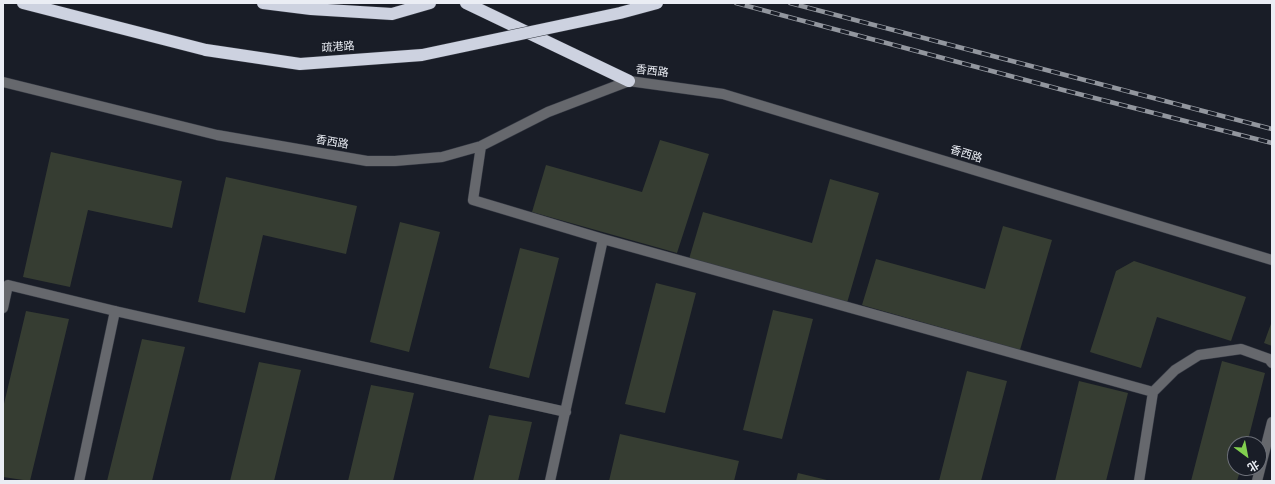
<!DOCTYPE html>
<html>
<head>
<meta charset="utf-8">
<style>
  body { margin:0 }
  #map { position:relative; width:1275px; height:484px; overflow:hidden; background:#191d27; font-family:"Source Sans 3","Noto Sans SC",sans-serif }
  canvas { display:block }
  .frame { position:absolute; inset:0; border:4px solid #eaedf4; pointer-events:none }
  .north { position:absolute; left:1227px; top:436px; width:40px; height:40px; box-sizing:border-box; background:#191d27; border:1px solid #6d7079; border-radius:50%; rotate:148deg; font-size:11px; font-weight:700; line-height:16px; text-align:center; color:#eaedf4 }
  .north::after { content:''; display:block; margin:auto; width:14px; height:18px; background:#82d04f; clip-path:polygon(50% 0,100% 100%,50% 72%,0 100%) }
</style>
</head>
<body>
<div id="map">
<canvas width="1275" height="484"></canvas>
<div class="frame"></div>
<div class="north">北</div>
</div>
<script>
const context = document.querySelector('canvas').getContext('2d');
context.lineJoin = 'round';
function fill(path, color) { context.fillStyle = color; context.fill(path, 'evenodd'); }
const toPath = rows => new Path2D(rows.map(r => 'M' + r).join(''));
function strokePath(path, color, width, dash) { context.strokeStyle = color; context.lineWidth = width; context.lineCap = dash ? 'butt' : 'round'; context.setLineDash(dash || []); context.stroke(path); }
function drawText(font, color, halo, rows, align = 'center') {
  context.font = font + ' "Source Sans 3","Noto Sans SC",sans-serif'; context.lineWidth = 3.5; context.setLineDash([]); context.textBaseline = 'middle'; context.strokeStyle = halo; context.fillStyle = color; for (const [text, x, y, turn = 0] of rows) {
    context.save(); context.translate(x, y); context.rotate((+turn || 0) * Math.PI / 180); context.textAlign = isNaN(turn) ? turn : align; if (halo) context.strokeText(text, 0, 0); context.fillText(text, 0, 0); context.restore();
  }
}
const building = toPath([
  [660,140,709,154,677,253,532,212,546,165,642,192],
  [51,152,182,181,172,228,88,210,70,287,23,277],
  [226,177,357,206,346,254,263,235,245,313,198,302],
  [830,179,879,193,847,303,689,259,703,212,812,243],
  [400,222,440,232,409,352,370,342],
  [1003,226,1052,240,1020,350,862,305,876,259,985,289],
  [520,248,559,258,529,378,489,368],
  [1134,261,1246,297,1231,341,1157,317,1141,368,1090,352,1116,271],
  [656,283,696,293,665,413,625,404],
  [773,310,813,319,782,439,743,430],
  [26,311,69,319,30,481,3,477,3,408],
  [1272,321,1272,346,1264,343],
  [142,339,185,347,152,481,107,481],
  [1222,361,1265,373,1247,444,1235,444,1235,468,1241,468,1237,481,1191,481],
  [259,362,301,370,274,481,230,481],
  [967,371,1007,381,981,481,939,481],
  [1079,381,1128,393,1106,481,1055,481],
  [371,385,414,393,393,481,348,481],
  [489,415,532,422,518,481,473,481],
  [620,434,739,461,734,481,609,481],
  [798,473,827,480,827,481,796,481]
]);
const minor = toPath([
  [3,82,217,135,367,161,395,161,442,157,481,146,548,112,629,81,723,94,1272,260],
  [481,146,473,200,603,239,1153,392],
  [3,308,8,285,115,311,566,412],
  [79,481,115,311],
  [550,481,603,239],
  [1139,481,1153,392,1175,370,1199,355,1241,349,1269,359,1272,363],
  [1257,481,1272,422]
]);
const highway = toPath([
  [23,3,206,50],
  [263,3,311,9,392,14,430,3],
  [466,3,629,81]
]);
const rail = toPath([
  [736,3,1063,90,1272,143],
  [790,3,1272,129]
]);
const highwayBridge = toPath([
  [206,50,300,64,422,55,620,13,657,3]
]);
const streetNames = [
  ["疏港路",338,48,-4],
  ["香西路",652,72,7],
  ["香西路",332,143,10],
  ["香西路",966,155,17]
];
fill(building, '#363d32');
strokePath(minor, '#363a44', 11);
strokePath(highway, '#363a44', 13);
strokePath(minor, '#66686d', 10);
strokePath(highway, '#cdd2e0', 12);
strokePath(rail, '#92969e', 4.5);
strokePath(rail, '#191d27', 3, [9]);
strokePath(highwayBridge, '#363a44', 13, []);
strokePath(highwayBridge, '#cdd2e0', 12);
drawText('11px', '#eaedf4', '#191d27', streetNames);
</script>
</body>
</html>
